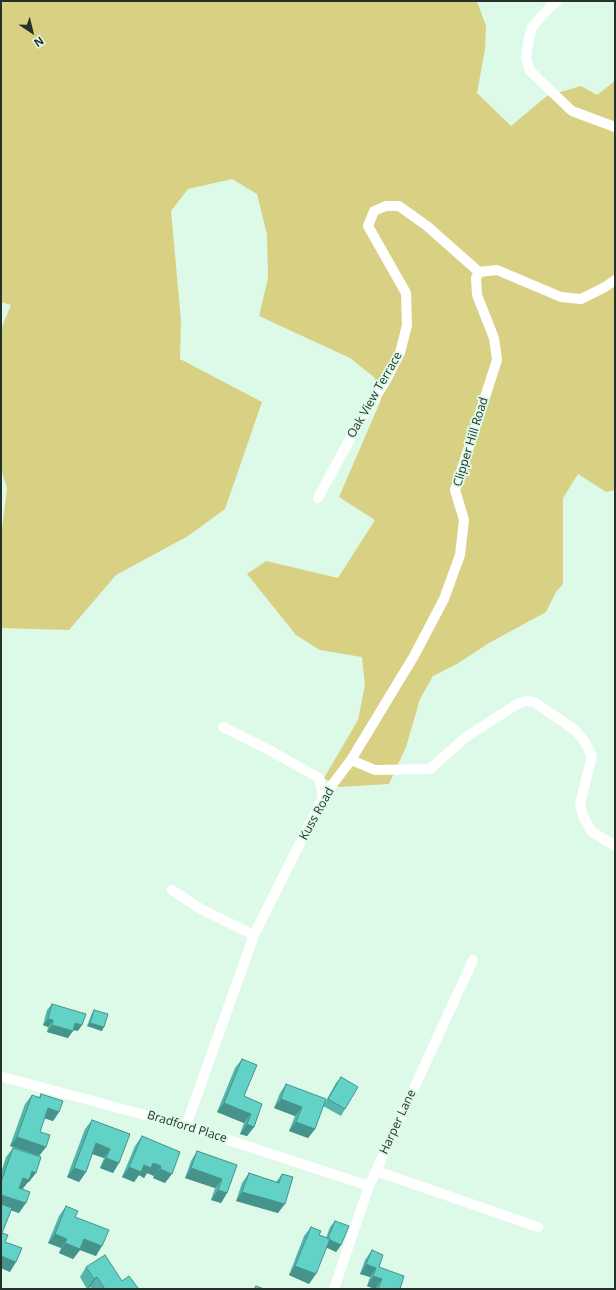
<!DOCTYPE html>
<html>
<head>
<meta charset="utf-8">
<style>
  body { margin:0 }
  #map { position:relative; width:616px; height:1290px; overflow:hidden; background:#ddf9e8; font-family:"Open Sans",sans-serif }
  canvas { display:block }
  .frame { position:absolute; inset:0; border:2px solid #26312b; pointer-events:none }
  .north { position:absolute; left:12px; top:12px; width:40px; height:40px; -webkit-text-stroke:3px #ddf9e8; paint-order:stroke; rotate:145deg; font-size:11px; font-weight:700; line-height:16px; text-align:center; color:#26312b }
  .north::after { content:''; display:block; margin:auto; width:14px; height:18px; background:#26312b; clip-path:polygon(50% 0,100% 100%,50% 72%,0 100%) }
</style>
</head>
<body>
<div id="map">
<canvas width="616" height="1290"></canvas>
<div class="frame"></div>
<div class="north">N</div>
</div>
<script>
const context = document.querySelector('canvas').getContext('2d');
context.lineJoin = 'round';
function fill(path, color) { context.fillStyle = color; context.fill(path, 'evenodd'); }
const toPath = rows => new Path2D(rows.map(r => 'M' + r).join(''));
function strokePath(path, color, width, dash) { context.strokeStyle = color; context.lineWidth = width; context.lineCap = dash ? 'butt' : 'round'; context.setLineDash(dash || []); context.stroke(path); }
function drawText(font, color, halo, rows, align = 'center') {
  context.font = font + ' "Open Sans",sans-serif'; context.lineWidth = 4; context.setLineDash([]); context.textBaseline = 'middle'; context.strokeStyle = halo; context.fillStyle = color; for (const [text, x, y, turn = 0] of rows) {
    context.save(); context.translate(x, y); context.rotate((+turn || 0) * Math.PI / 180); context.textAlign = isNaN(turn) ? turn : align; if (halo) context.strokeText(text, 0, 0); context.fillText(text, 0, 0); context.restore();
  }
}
const green = toPath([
  [1,1,477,1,486,26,485,49,477,93,511,126,547,96,581,86,597,95,615,81,615,490,606,492,578,474,563,498,563,584,556,592,546,612,489,643,457,664,433,676,420,699,406,747,389,784,338,787,324,778,358,720,365,685,362,657,320,650,296,635,247,574,266,561,338,578,375,520,339,497,381,400,374,377,350,358,259,316,268,278,267,234,257,194,232,179,188,189,171,211,181,321,180,359,262,402,225,509,188,536,116,575,69,630,1,628,1,537,7,488,1,470,1,329,11,305,1,302]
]);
const minor = toPath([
  [557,1,550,7,532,27,528,44,526,58,530,71,572,111,615,127],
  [318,498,357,426,385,382,400,353,407,325,406,293,368,226,374,211,386,206,399,206,427,226,479,272],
  [223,727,271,751,319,778,323,797],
  [351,760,375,770,430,769,466,737,519,703,527,701,534,702,575,730,585,742,592,756,580,804,583,816,591,831,615,846],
  [172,890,201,909,254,935],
  [3,1077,186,1126,369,1186],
  [186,1126,254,935,323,797,351,760,414,656,444,599,460,555,464,520,455,490,497,360,494,338,477,295,476,278,479,272,497,270,561,297,581,299,605,287,615,280],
  [376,1171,538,1227],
  [334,1289,369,1186,473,960]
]);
const wall = toPath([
  [52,1004,78,1031,73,1030,68,1038,47,1032,48,1027,43,1025,47,1010],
  [94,1010,102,1031,87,1026,92,1013],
  [242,1059,244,1096,262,1104,254,1127,247,1136,240,1134,244,1123,217,1112,235,1068],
  [341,1077,345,1109,341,1116,323,1106,336,1083],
  [286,1084,315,1129,308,1138,289,1131,295,1116,274,1108,280,1093],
  [41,1094,59,1112,53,1121,44,1118,40,1132,46,1147,39,1156,10,1146,25,1104,32,1095,39,1097],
  [92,1120,130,1134,113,1173,100,1168,104,1158,92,1154,86,1172,79,1182,67,1177,85,1129],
  [142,1136,180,1152,165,1183,153,1178,154,1176,147,1173,144,1178,139,1175,134,1182,122,1177,135,1146],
  [13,1148,29,1182,28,1182,22,1189,19,1213,11,1210,2,1233,5,1242,10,1272,1,1268,1,1172,6,1157],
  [197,1151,237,1165,227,1193,221,1203,211,1200,215,1188,185,1178,191,1161],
  [249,1173,276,1182,282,1174,278,1213,236,1201,242,1183],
  [66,1206,75,1217,96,1256,80,1250,73,1259,59,1253,61,1248,48,1243,59,1216],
  [335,1221,341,1245,336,1252,327,1247,309,1284,289,1275,304,1236,311,1227,319,1235,326,1238,330,1227],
  [372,1250,379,1267,400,1289,375,1289,367,1286,370,1277,360,1274,365,1260],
  [86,1267,122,1281,138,1288,137,1289,92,1289,90,1287,87,1289,80,1277]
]);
const shadedWall = toPath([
  [48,1019,53,1020,48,1027,43,1025],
  [75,1023,82,1025,78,1031,71,1029],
  [90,1023,104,1027,102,1031,87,1026],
  [52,1025,73,1031,68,1038,47,1032],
  [281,1099,302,1107,295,1116,274,1108],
  [224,1103,251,1114,244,1123,217,1112],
  [48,1108,59,1112,53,1121,41,1117],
  [296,1122,315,1129,308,1138,289,1131],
  [247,1124,254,1127,247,1136,240,1134],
  [17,1137,46,1147,39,1156,10,1146],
  [96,1143,110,1149,104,1158,90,1153],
  [106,1158,119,1163,113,1173,100,1168],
  [153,1163,161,1166,154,1176,147,1173,144,1178,139,1175,134,1182,122,1177,129,1167,144,1165],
  [74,1168,86,1172,79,1182,67,1177],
  [191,1168,222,1179,215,1188,185,1178],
  [160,1169,172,1174,165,1183,153,1178],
  [32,1171,36,1173,29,1182,28,1182,22,1190,16,1188,23,1178],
  [218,1190,227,1193,221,1203,211,1200],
  [242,1192,285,1204,278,1213,236,1201],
  [1,1195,26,1203,19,1213,1,1207],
  [55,1234,67,1239,61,1248,48,1243],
  [84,1239,102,1246,96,1256,80,1250,73,1259,59,1253,65,1243],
  [327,1239,341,1245,336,1252,323,1246],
  [1,1256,16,1262,10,1272,1,1268],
  [366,1264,376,1268,370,1277,360,1274],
  [295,1266,316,1274,309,1284,289,1275],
  [373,1276,382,1279,375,1289,367,1286],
  [97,1277,90,1287,87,1289,94,1279]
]);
const building = toPath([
  [52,1004,86,1014,82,1025,75,1023,73,1031,52,1025,53,1020,48,1019,52,1004],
  [94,1010,108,1014,104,1027,90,1023,94,1010],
  [242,1059,257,1065,244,1096,262,1104,254,1127,247,1124,251,1114,224,1103,242,1059],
  [341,1077,358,1087,345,1109,328,1099,341,1077],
  [286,1084,326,1099,315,1129,296,1122,302,1107,281,1099,286,1084],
  [41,1094,63,1101,59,1112,48,1108,40,1132,50,1135,46,1147,17,1137,32,1095,40,1098,41,1094],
  [92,1120,130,1134,119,1163,106,1158,110,1149,96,1143,86,1172,74,1168,92,1120],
  [142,1136,180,1152,172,1174,160,1169,161,1166,153,1163,151,1168,144,1165,141,1172,129,1167,142,1136],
  [13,1148,41,1157,36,1173,32,1171,29,1180,23,1178,19,1188,30,1192,26,1203,1,1195,1,1182,13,1148],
  [197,1151,237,1165,227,1193,218,1190,222,1179,191,1168,197,1151],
  [249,1173,279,1183,282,1174,293,1177,285,1204,242,1192,249,1173],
  [1,1204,12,1208,2,1233,8,1235,5,1242,22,1248,16,1262,1,1256,1,1204],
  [66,1206,78,1211,75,1217,109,1230,102,1246,84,1239,80,1249,65,1243,67,1239,55,1234,66,1206],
  [335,1221,349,1226,341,1245,330,1240,330,1239,328,1238,335,1221],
  [311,1227,321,1231,319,1235,330,1239,316,1274,295,1266,311,1227],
  [372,1250,383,1255,379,1267,404,1276,400,1289,378,1289,382,1279,373,1276,376,1268,366,1264,372,1250],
  [105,1255,122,1281,129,1276,138,1288,136,1289,105,1289,97,1277,94,1279,86,1267,105,1255],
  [256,1286,264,1289,254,1289,256,1286]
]);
const streetNames = [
  ["Oak View Terrace",375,395,-60],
  ["Clipper Hill Road",471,442,-73],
  ["Kuss Road",317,814,-61],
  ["Harper Lane",398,1122,-65],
  ["Bradford Place",187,1127,17]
];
fill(green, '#d8d083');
strokePath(minor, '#fff', 10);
fill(wall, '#54b5ab');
fill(shadedWall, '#45938b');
fill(building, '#62d2c7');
strokePath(building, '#45938b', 1);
drawText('12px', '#26312b', '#ddf9e8', streetNames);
</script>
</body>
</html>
